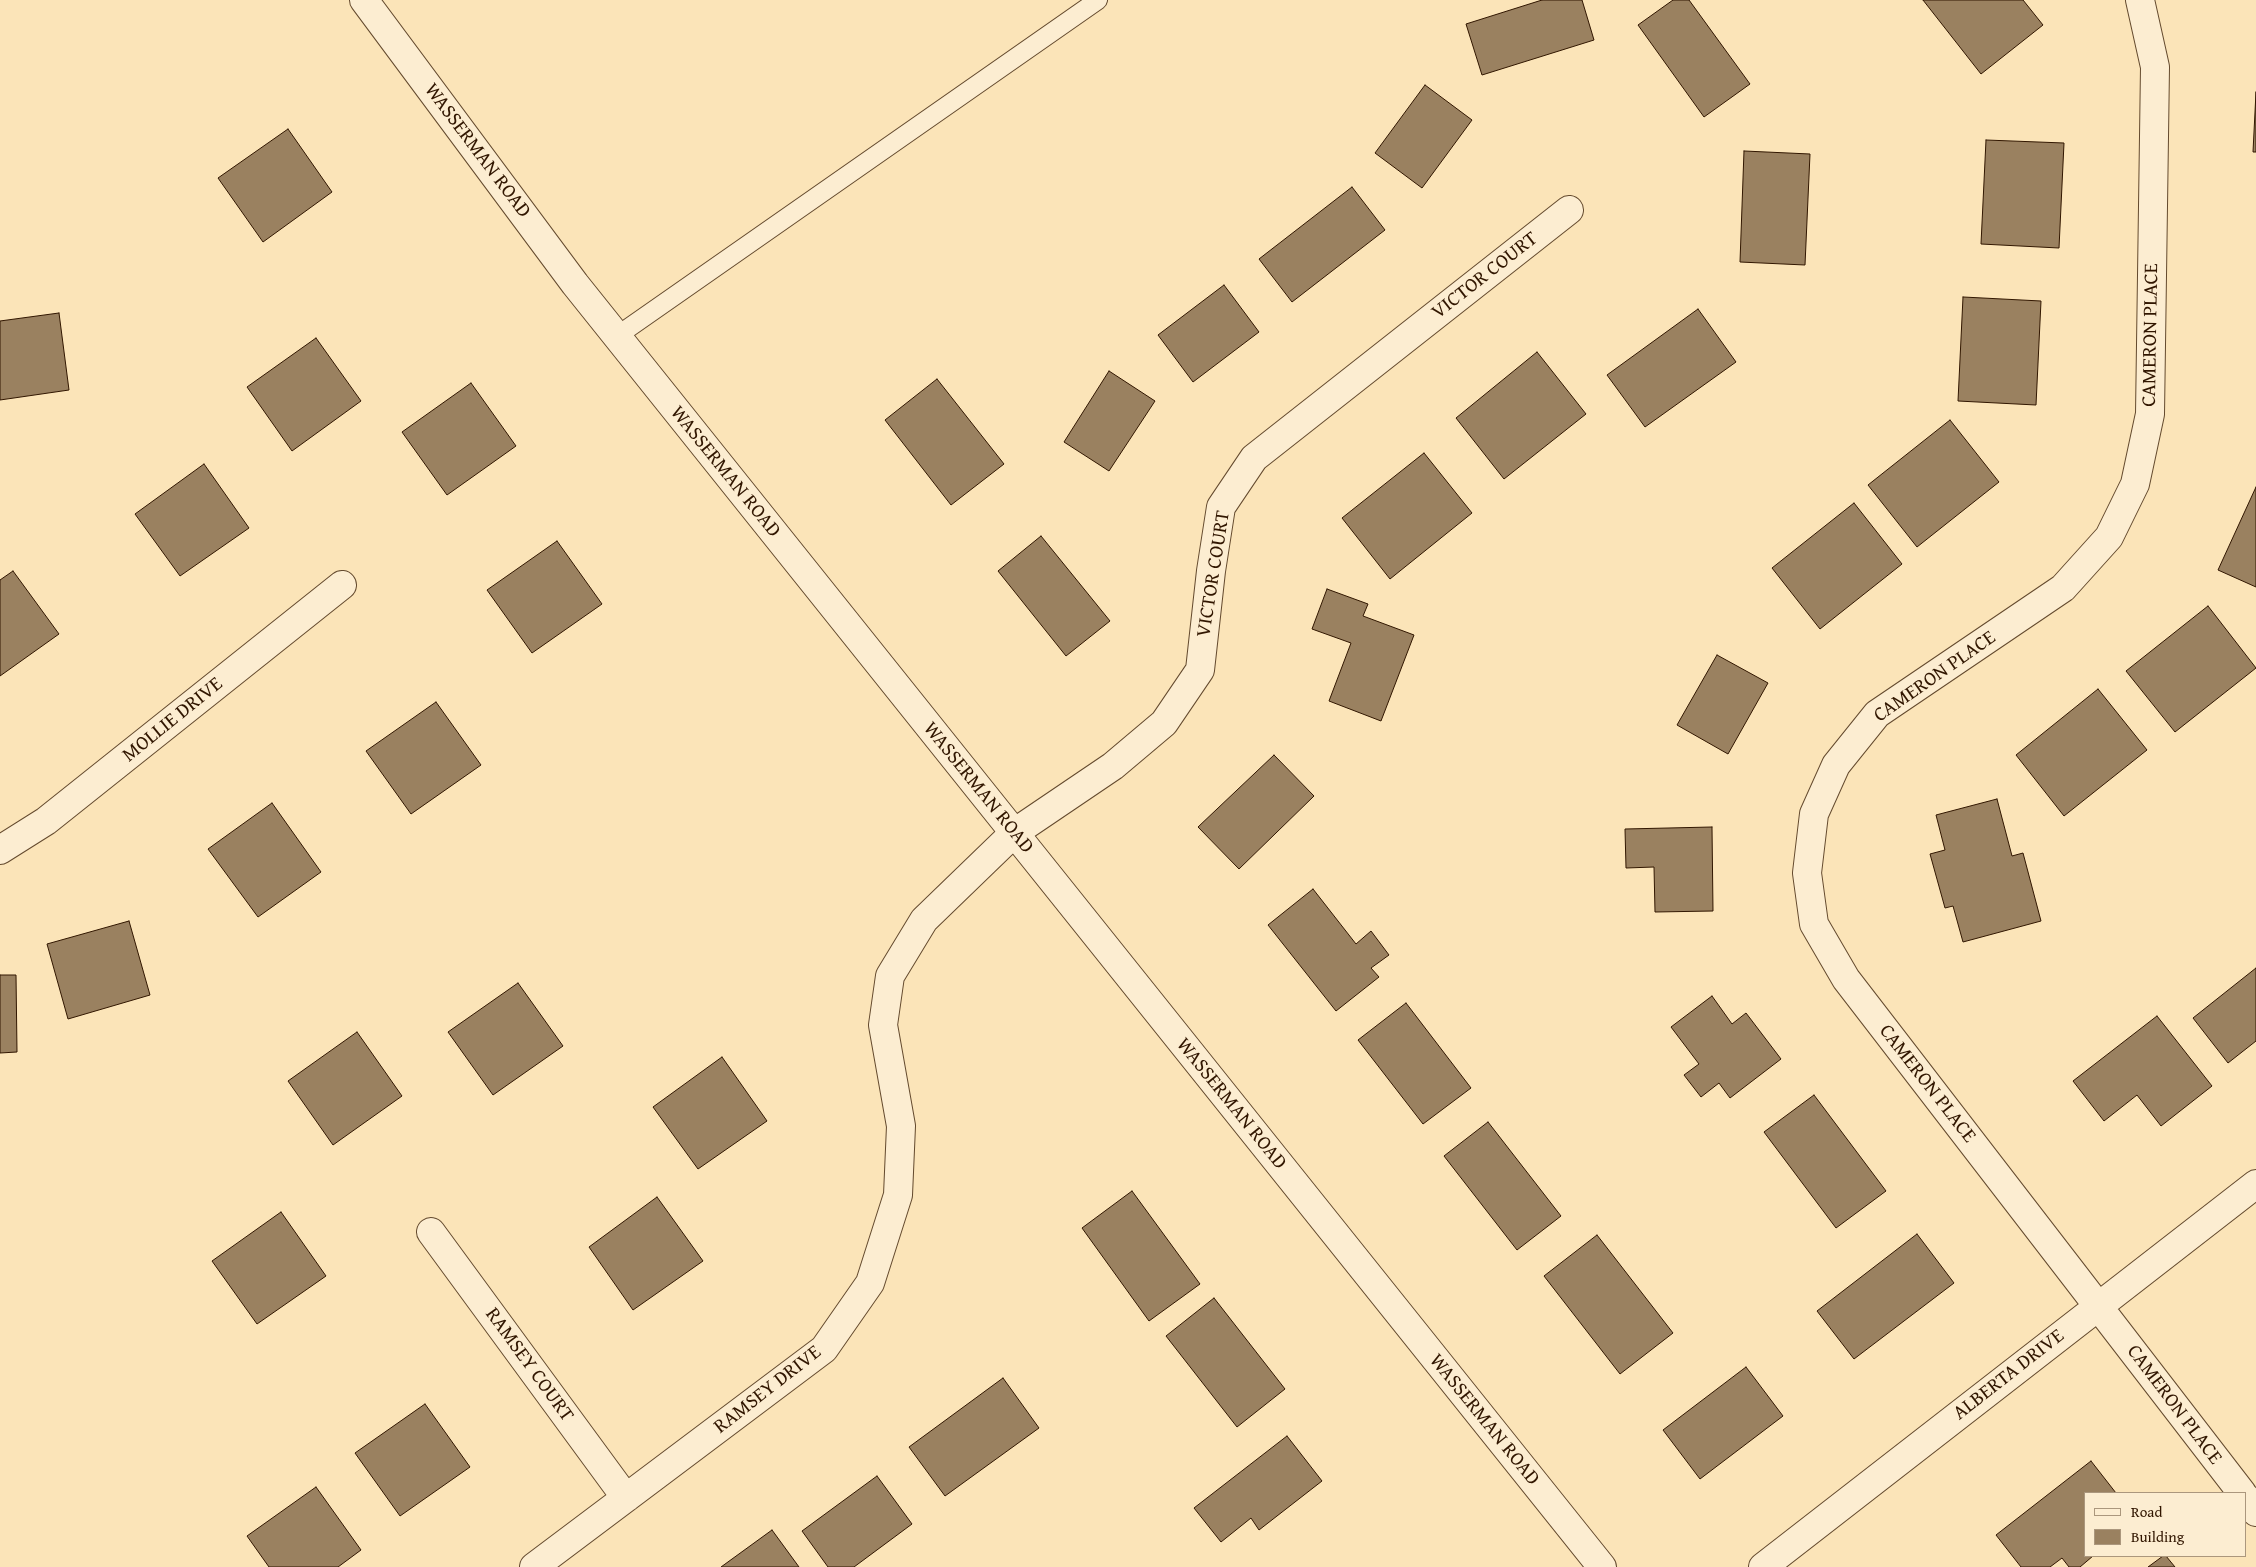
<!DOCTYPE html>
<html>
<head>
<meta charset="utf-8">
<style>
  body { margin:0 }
  #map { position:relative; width:2256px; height:1567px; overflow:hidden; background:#fbe4b8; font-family:"Gentium Book Plus",serif }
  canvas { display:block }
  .legend { position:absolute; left:2084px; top:1492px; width:162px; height:65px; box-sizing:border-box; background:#fcedd1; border:1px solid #ab977d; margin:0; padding:6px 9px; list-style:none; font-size:15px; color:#311600 }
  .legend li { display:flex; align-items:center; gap:10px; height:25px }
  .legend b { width:25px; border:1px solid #ab977d }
</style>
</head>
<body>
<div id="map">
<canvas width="2256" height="1567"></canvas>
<ul class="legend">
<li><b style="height:6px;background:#fcedd1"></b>Road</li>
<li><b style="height:14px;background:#9a8160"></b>Building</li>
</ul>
</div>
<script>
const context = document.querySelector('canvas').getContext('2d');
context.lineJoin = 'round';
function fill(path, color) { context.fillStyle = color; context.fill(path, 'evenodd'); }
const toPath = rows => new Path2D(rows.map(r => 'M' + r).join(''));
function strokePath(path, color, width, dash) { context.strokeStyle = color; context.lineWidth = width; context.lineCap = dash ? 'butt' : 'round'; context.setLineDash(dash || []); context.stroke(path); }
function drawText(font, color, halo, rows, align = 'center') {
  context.font = font + ' "Gentium Book Plus",serif'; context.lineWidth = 4; context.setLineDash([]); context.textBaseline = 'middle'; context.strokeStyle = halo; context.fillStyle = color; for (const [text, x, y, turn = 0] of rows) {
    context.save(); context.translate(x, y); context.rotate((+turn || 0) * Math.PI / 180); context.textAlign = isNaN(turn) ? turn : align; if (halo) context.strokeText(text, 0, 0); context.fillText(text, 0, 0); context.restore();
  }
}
const building = toPath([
  [1542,0,1582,0,1594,40,1482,75,1466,24,1542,0],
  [1673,0,1689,0,1750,84,1704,117,1638,25,1673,0],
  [1923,0,2023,0,2043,25,1981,74,1923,0],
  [1425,85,1472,120,1422,188,1375,153,1425,85],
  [2256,92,2256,152,2253,152,2256,92],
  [288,129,332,192,263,242,218,178,288,129],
  [1986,140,2064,143,2059,248,1981,244,1986,140],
  [1744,151,1810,154,1805,265,1740,262,1744,151],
  [1352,187,1385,230,1292,302,1259,259,1352,187],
  [1224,285,1259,332,1193,382,1158,335,1224,285],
  [1963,297,2041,301,2036,405,1958,401,1963,297],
  [1698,309,1736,362,1645,427,1607,375,1698,309],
  [59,313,69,390,0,400,0,321,59,313],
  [316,338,361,401,292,451,247,387,316,338],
  [1537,352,1586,414,1504,479,1456,418,1537,352],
  [1109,371,1155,401,1109,471,1064,442,1109,371],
  [937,379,1004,464,951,505,885,420,937,379],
  [471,383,516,446,447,495,402,432,471,383],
  [1950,420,1999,482,1917,547,1868,485,1950,420],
  [1424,453,1472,513,1390,579,1342,518,1424,453],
  [204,464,249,528,180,576,135,514,204,464],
  [2256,487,2256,587,2218,570,2256,487],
  [1854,503,1902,564,1820,629,1772,568,1854,503],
  [1041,536,1110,621,1066,656,998,571,1041,536],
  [557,541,602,604,532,653,487,590,557,541],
  [13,571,59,634,0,676,0,580,13,571],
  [1327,589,1368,604,1363,616,1414,635,1381,721,1329,701,1351,643,1312,629,1327,589],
  [2208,606,2256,668,2175,732,2126,671,2208,606],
  [1717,655,1768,683,1728,754,1677,725,1717,655],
  [2098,689,2147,750,2064,816,2016,755,2098,689],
  [436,702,481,765,411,814,366,751,436,702],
  [1274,755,1314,796,1239,869,1198,827,1274,755],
  [1997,799,2012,856,2023,853,2041,921,1963,942,1953,906,1945,908,1930,854,1945,850,1936,815,1997,799],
  [272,803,321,872,258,917,208,849,272,803],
  [1712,827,1713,911,1655,912,1654,867,1626,868,1625,829,1712,827],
  [1313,889,1356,944,1371,931,1389,955,1371,968,1379,977,1336,1011,1268,925,1313,889],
  [129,921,150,995,68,1019,47,944,129,921],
  [2256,968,2256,1041,2228,1063,2193,1018,2256,968],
  [0,975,16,975,17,1052,0,1053,0,975],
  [518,983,563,1046,493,1095,448,1032,518,983],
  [1712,996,1732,1024,1746,1013,1781,1059,1730,1098,1719,1083,1701,1097,1684,1075,1699,1064,1671,1027,1712,996],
  [1406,1003,1471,1088,1423,1124,1358,1040,1406,1003],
  [2157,1016,2212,1086,2161,1126,2137,1095,2104,1121,2073,1081,2157,1016],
  [357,1032,402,1096,333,1145,288,1081,357,1032],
  [722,1057,767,1121,698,1169,653,1107,722,1057],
  [1814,1095,1886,1191,1836,1228,1764,1132,1814,1095],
  [1488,1122,1561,1216,1517,1250,1444,1156,1488,1122],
  [1132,1191,1200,1284,1149,1321,1082,1228,1132,1191],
  [657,1197,703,1261,633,1310,589,1247,657,1197],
  [281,1212,326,1276,257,1324,212,1261,281,1212],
  [1917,1234,1954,1283,1854,1359,1817,1311,1917,1234],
  [1597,1235,1673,1333,1620,1374,1544,1276,1597,1235],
  [1214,1298,1285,1389,1237,1427,1166,1336,1214,1298],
  [1746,1367,1783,1416,1700,1479,1663,1430,1746,1367],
  [1003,1378,1039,1428,945,1496,909,1447,1003,1378],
  [425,1404,470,1467,400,1516,355,1453,425,1404],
  [1287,1436,1322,1481,1259,1530,1251,1518,1221,1542,1194,1508,1287,1436],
  [2091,1461,2116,1493,2085,1493,2085,1556,2093,1556,2080,1567,2069,1567,2062,1558,2050,1567,2021,1567,1996,1535,2091,1461],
  [877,1476,912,1524,854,1567,828,1567,802,1531,877,1476],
  [316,1487,361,1550,338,1567,269,1567,247,1536,316,1487],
  [772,1530,799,1567,721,1567,772,1530],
  [2163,1556,2166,1556,2175,1567,2148,1567,2163,1556]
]);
const service = toPath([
  [617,336,1098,0]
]);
const minor = toPath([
  [2140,0,2155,67,2150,414,2135,484,2109,537,2063,588,1877,714,1836,765,1814,814,1807,873,1814,924,1846,979,2242,1493],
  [0,850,46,821,342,585],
  [431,1232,626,1498],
  [2245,1497,2256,1512],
  [534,1567,824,1349,870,1283,898,1195,901,1126,883,1025,890,976,924,920,1014,833,1113,766,1164,723,1200,670,1211,571,1221,507,1254,458,1569,210],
  [1763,1567,2256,1184]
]);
const tertiary = toPath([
  [364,0,575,284,1602,1567]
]);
const streetNames = [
  ["WASSERMAN ROAD",477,151,53],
  ["VICTOR COURT",1485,276,-38],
  ["CAMERON PLACE",2151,335,-89],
  ["WASSERMAN ROAD",725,472,51],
  ["VICTOR COURT",1214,574,-81],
  ["CAMERON PLACE",1935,677,-35],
  ["MOLLIE DRIVE",173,720,-39],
  ["WASSERMAN ROAD",978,788,51],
  ["CAMERON PLACE",1927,1084,52],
  ["WASSERMAN ROAD",1231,1104,51],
  ["RAMSEY COURT",529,1365,54],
  ["ALBERTA DRIVE",2009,1375,-38],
  ["RAMSEY DRIVE",768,1390,-38],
  ["CAMERON PLACE",2174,1405,53],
  ["WASSERMAN ROAD",1484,1420,51]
];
fill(building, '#9a8160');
strokePath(building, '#311600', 1);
strokePath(service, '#644a2e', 20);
strokePath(minor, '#644a2e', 30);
strokePath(tertiary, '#644a2e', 30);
strokePath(service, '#fcedd1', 18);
strokePath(minor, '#fcedd1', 28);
strokePath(tertiary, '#fcedd1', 28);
drawText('20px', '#311600', '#fcedd1', streetNames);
</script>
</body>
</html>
